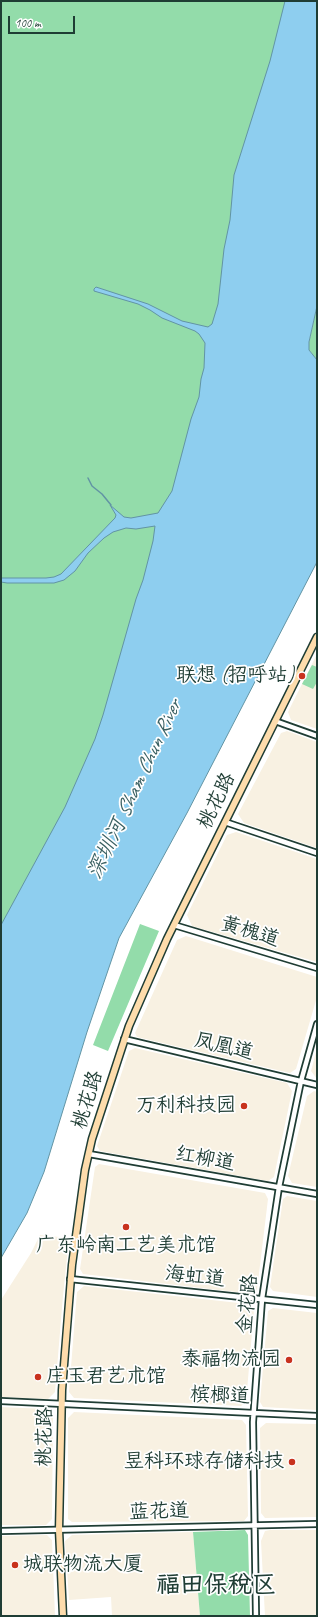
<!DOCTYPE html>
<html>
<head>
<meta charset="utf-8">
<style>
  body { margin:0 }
  #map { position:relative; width:318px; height:1617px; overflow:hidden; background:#fff; font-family:Caveat,sans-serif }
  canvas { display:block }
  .frame { position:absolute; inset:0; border:2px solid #1f3d34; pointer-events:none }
  .scale { position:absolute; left:8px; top:16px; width:67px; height:18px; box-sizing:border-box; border:2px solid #1f3d34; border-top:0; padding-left:5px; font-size:12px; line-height:14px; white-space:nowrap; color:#1f3d34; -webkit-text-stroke:3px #fff; paint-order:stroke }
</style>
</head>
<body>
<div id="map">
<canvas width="318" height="1617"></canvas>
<div class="frame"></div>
<div class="scale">100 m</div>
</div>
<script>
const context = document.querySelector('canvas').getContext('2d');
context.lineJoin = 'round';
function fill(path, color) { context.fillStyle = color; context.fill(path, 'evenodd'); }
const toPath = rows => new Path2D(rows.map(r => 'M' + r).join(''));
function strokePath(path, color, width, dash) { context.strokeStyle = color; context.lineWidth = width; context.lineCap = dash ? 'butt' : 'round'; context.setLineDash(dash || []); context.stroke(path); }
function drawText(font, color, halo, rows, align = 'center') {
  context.font = font + ' Caveat,"LXGW WenKai TC",sans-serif'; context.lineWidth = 3.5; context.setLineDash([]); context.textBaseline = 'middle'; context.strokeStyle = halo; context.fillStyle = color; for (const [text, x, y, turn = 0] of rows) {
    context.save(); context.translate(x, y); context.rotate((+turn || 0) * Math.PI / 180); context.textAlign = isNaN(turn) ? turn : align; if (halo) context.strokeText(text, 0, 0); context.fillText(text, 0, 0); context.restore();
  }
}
const built = toPath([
  [317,654,317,729,291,720,288,712],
  [287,731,317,742,317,848,244,823,238,814,281,733],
  [236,832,317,859,317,962,192,926,187,915,227,835],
  [186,936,317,977,317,997,296,1069,290,1073,137,1037,135,1033,177,940],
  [135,1048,287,1083,292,1091,274,1177,268,1181,100,1151,97,1146,129,1051],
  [317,1048,317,1079,311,1071],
  [314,1091,317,1092,317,1187,292,1183,288,1176,307,1096],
  [99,1164,265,1193,268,1199,257,1290,253,1294,83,1274,80,1269,95,1167],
  [287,1196,317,1201,317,1297,273,1291,270,1287,283,1199],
  [40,1235,69,1238,63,1296,55,1392,48,1399,1,1397,1,1300,31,1253],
  [84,1286,248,1304,254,1310,246,1402,241,1406,74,1398,69,1392,77,1292],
  [273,1308,317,1313,317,1410,263,1407,260,1402,268,1311],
  [1,1407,47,1409,53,1418,52,1519,46,1525,1,1525],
  [74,1412,242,1420,246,1425,248,1516,244,1521,72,1522,68,1519,68,1418],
  [266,1423,317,1424,317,1517,265,1518,261,1513,260,1428],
  [270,1530,317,1530,317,1616,265,1616,261,1541,265,1531],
  [193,1532,200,1616,112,1616,111,1597,69,1600,65,1541,72,1535],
  [47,1535,52,1540,55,1616,1,1616,1,1536]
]);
const green = toPath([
  [1,1,313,1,265,232,1,1067],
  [317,306,317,360,309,350,309,342],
  [312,665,317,667,317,682,313,689,302,684],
  [140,924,159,931,108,1051,93,1045],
  [245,1530,248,1535,250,1616,200,1616,193,1532]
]);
const water = toPath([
  [285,1,317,1,317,306,309,342,309,350,317,360,317,562,187,813,119,938,87,1032,44,1172,27,1213,1,1258,1,925,65,807,95,739,103,715,136,599,143,580,153,541,155,526,136,529,126,528,113,532,104,538,88,553,75,571,64,580,54,583,7,583,1,582,1,578,46,578,54,577,61,574,115,518,116,515,110,505,124,517,131,518,158,513,172,491,191,419,199,397,201,379,204,368,205,343,199,334,195,331,162,318,150,310,138,304,94,291,94,289,96,287,148,304,182,321,208,327,212,324,218,304,224,249,230,220,234,175,270,61,285,1]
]);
const stream = toPath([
  [88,478,92,486,102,494,111,505]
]);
const minor = toPath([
  [275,721,317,736],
  [225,822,317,853],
  [174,925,317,968],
  [124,1039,317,1085],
  [89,1154,317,1194],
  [70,1279,317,1305],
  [1,1401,317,1416],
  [1,1531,317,1524],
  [256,1616,253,1422,262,1299,279,1187,301,1081,317,1024]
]);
const major = toPath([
  [63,1616,59,1530,62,1390,72,1265,85,1170,92,1139,129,1026,167,939,317,637]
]);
const markers = [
  [302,676,4,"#c8321e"],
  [244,1106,4,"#c8321e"],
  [126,1227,4,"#c8321e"],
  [289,1360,4,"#c8321e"],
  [38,1377,4,"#c8321e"],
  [292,1462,4,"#c8321e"],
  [15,1565,4,"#c8321e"]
];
const poiNames = [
  ["联想 (招呼站)",294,676],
  ["万利科技园",236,1106],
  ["广东岭南工艺美术馆",126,1246,"center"],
  ["泰福物流园",281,1360],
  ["庄玉君艺术馆",46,1377,"left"],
  ["昱科环球存储科技",284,1462],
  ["城联物流大厦",23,1565,"left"]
];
const streetNames = [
  ["桃花路",217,801,-64],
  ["黄槐道",250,932,17],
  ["凤凰道",224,1047,13],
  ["桃花路",88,1100,-73],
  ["红柳道",205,1159,10],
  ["海虹道",195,1277,6],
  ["金花路",248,1304,-84],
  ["槟榔道",220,1396,2],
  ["桃花路",45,1437,-89],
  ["蓝花道",159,1512,-2]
];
const waterNames = [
  ["深圳河 Sham Chun River",135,790,-65]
];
const districtNames = [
  ["福田保税区",216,1586]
];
fill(built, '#f8f1e2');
fill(green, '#93dcaa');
fill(water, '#8eceef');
strokePath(water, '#6294a4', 1);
strokePath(stream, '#6294a4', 1.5);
strokePath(minor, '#1f3d34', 8);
strokePath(major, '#1f3d34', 9);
strokePath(minor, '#fff', 4.5);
strokePath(major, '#fddcac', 6);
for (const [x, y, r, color] of markers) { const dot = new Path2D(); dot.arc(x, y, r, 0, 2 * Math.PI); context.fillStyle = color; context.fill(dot); strokePath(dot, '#fff', 1.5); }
drawText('20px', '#1f3d34', '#fff', poiNames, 'right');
drawText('20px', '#1f3d34', '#fff', streetNames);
drawText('italic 21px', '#3b6163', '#fff', waterNames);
drawText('bold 24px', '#1f3d34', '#fff', districtNames);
</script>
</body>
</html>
